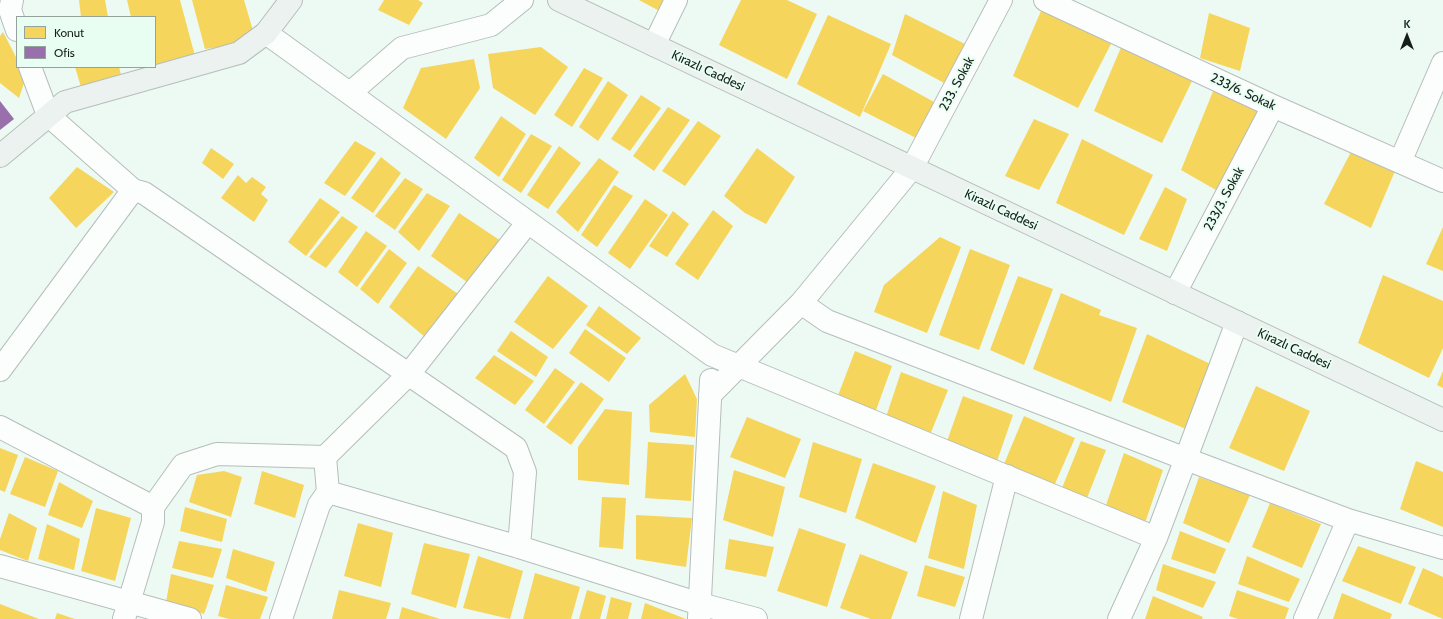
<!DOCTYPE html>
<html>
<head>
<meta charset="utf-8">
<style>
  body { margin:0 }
  #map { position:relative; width:1443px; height:619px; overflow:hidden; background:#edf9f3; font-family:Cabin,sans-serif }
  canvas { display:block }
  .legend { position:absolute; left:16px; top:16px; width:140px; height:52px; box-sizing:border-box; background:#e8fef3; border:1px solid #94a49c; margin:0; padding:5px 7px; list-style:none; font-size:12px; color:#161e1a }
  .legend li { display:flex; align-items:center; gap:8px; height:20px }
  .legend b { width:20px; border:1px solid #94a49c }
  .north { position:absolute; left:1387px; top:16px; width:40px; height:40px; -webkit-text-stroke:3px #e8fef3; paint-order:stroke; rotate:0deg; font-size:11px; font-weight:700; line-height:16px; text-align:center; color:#161e1a }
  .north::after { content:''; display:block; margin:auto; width:14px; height:18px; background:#161e1a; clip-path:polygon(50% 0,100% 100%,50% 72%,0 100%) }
</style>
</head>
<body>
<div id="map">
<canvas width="1443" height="619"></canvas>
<ul class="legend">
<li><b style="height:11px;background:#f6d55c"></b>Konut</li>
<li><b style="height:11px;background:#9970ab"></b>Ofis</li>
</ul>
<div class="north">K</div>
</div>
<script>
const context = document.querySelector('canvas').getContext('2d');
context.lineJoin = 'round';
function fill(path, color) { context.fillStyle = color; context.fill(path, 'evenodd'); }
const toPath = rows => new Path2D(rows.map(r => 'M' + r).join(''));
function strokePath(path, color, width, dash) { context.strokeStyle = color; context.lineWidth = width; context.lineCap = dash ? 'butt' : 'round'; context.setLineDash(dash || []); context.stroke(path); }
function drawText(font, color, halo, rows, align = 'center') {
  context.font = font + ' Cabin,sans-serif'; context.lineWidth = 4; context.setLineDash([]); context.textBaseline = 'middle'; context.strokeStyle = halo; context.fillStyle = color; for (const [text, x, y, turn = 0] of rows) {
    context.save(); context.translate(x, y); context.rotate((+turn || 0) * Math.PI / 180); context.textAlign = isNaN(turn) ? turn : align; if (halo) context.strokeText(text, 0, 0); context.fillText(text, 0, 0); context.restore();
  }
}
const homes = toPath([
  [79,0,105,0,108,17,81,17],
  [127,0,180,0,195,56,155,66,155,17,131,17],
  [192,0,244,0,254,34,239,44,205,49],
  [384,0,418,0,423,3,409,25,378,10],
  [639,0,672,0,665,14],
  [741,0,787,0,817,14,787,79,719,45],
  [1044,4,1113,40,1078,108,1013,76],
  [1209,13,1250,28,1240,71,1200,58],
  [905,14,965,44,946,84,892,55],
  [828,15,891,44,860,117,797,84],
  [3,32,17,59,17,67,21,67,26,77,19,98,0,83,0,36],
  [1122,45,1193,79,1162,143,1094,111],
  [541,47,568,67,535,115,493,88,488,54],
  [474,59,480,88,446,139,403,108,421,68],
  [75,67,119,67,122,78,81,87],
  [584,68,603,78,572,127,554,115],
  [883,74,936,103,918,139,863,111],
  [608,81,628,95,598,141,579,127],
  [1216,84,1264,106,1223,194,1181,170],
  [641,95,661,108,630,151,611,139],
  [668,107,690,120,654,171,633,156],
  [501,116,526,134,499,177,474,158],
  [1034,119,1069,134,1039,190,1005,176],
  [698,121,721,136,685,186,662,171],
  [531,134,552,146,521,193,502,180],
  [1082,139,1153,175,1124,235,1056,203],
  [355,141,376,153,345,196,324,183],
  [559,146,581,163,548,209,527,195],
  [211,148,234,164,223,179,202,163],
  [757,148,795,177,766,224,745,213,724,196],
  [1352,150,1395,171,1371,228,1324,204],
  [381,157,401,173,373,213,351,198],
  [599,158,619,172,578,232,556,212],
  [77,167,114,192,76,228,49,198],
  [238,175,246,183,252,177,266,187,261,194,268,200,254,222,221,198],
  [405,178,423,189,395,230,375,216],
  [614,185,633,196,597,247,581,235],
  [1165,187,1187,199,1167,251,1139,239],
  [427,193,450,206,419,251,398,232],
  [320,198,340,212,306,256,288,242],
  [645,199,668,215,630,269,608,253],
  [713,210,733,226,698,280,675,264],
  [673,211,689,224,667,257,649,246],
  [459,213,501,241,471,285,431,256],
  [342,216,358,227,326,268,309,257],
  [1443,227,1443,271,1426,264],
  [366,231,387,246,357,287,338,272],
  [940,237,961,247,927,333,874,312,884,285],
  [389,249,407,263,378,304,360,289],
  [970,249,1010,265,979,350,939,335],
  [418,266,461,296,431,342,389,307],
  [1383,275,1443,301,1443,348,1429,378,1358,343],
  [548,276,588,306,553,349,514,322],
  [1018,276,1053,289,1024,365,990,350],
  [1061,293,1101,310,1099,315,1137,328,1111,402,1033,369],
  [599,306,641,338,627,354,586,325],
  [585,329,626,358,609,382,569,353],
  [511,331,548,357,536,377,497,351],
  [1147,334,1219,368,1193,432,1122,402],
  [855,351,892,366,875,413,837,398],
  [494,355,534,381,515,405,475,378],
  [555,368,575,382,544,424,525,410],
  [1443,371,1443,388,1437,385],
  [901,372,948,390,930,435,886,417],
  [685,374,697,399,695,437,650,432,649,405],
  [581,382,604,399,571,445,546,427],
  [1256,386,1310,411,1284,471,1229,448],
  [963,396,1013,415,996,464,946,444],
  [605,409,632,412,629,485,578,480,578,447],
  [1024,416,1075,438,1054,486,1004,464],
  [747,417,801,439,785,478,730,457],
  [1081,441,1106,450,1087,498,1062,488],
  [648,442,694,445,691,501,645,498],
  [813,442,862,459,846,513,799,497],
  [0,448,18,455,5,492,0,490],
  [1124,453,1163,470,1145,523,1106,505],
  [25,457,58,471,45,507,10,494],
  [1416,461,1443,472,1443,527,1400,509],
  [873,463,936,486,916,543,855,518],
  [734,470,785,487,773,537,723,520],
  [224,471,242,477,231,517,189,502,197,475],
  [262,471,304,485,295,518,254,504],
  [1199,477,1250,495,1229,543,1183,523],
  [59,482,93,501,82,528,48,515],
  [943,491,977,505,964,569,928,558],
  [602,497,626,498,623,549,599,547],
  [1270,503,1321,524,1302,568,1252,547],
  [185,507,227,519,222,542,180,531],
  [96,508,131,518,115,581,81,571],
  [9,513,37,528,28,561,0,550,0,539],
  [636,515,692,518,686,567,636,559],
  [358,523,393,533,381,587,344,576],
  [47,524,80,539,74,570,38,559],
  [799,528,846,544,827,607,777,591],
  [1180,531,1226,549,1215,574,1171,559],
  [729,539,774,547,766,577,725,569],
  [179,541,222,549,213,578,172,568],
  [424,543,470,554,456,608,411,594],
  [1358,546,1416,567,1401,604,1342,581],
  [233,549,275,562,266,592,226,578],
  [860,554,908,572,891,619,871,619,840,608],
  [478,556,523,571,510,619,463,608],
  [1247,556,1300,579,1289,602,1238,584],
  [1163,564,1216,582,1203,608,1156,590],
  [925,565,965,577,955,607,917,596],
  [1423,568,1443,577,1443,619,1408,604],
  [535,573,580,587,571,619,523,619],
  [171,574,214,585,204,614,166,602],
  [226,585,268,597,260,619,229,619,218,616],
  [339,590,391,603,386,619,332,619],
  [587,590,606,596,600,619,579,619],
  [1237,590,1289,608,1285,619,1238,619,1229,616],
  [1342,593,1392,614,1390,619,1333,619],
  [1153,596,1203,617,1202,619,1145,619],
  [611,597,632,603,628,619,606,619],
  [645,603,686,619,641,619],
  [0,604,39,619,0,619],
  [402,607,440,619,399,619],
  [57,613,75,619,55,619]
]);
const offices = toPath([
  [0,101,14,119,0,130]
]);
const street = toPath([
  [12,0,10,10,17,30],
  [1045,0,1273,106,1443,181],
  [266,33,712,355,1156,538],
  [654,45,676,0],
  [30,67,48,115,133,190,144,193,516,448,525,472,519,547],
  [350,93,402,48,491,25,522,0],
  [1400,162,1443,63],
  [1175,293,1273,106],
  [801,303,827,321,1186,459,1348,520,1443,548],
  [0,370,133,190],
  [710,395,801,303,912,168,1001,0],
  [0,427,153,507],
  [328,492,519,547,700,604,756,619],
  [0,566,190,619],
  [699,618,711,380],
  [124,619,153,522,153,507,183,465,217,454,325,457,409,374,528,222],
  [281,619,319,505,328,492,325,457],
  [971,619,1007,476],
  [1119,619,1156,538,1237,322],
  [1305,619,1348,520]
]);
const secondary = toPath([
  [559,0,1443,420],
  [0,156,65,102,239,53,266,33,291,0]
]);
const streetNames = [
  ["Kirazlı Caddesi",708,71,25],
  ["233. Sokak",957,84,-62],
  ["233/6. Sokak",1243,92,25],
  ["233/3. Sokak",1224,199,-62],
  ["Kirazlı Caddesi",1001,210,25],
  ["Kirazlı Caddesi",1294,349,25]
];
fill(homes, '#f6d55c');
fill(offices, '#9970ab');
strokePath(street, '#b5beba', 24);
strokePath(secondary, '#b5beba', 24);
strokePath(street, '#fcfefd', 22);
strokePath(secondary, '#ebf2f0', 22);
drawText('13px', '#161e1a', '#e8fef3', streetNames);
</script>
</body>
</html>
